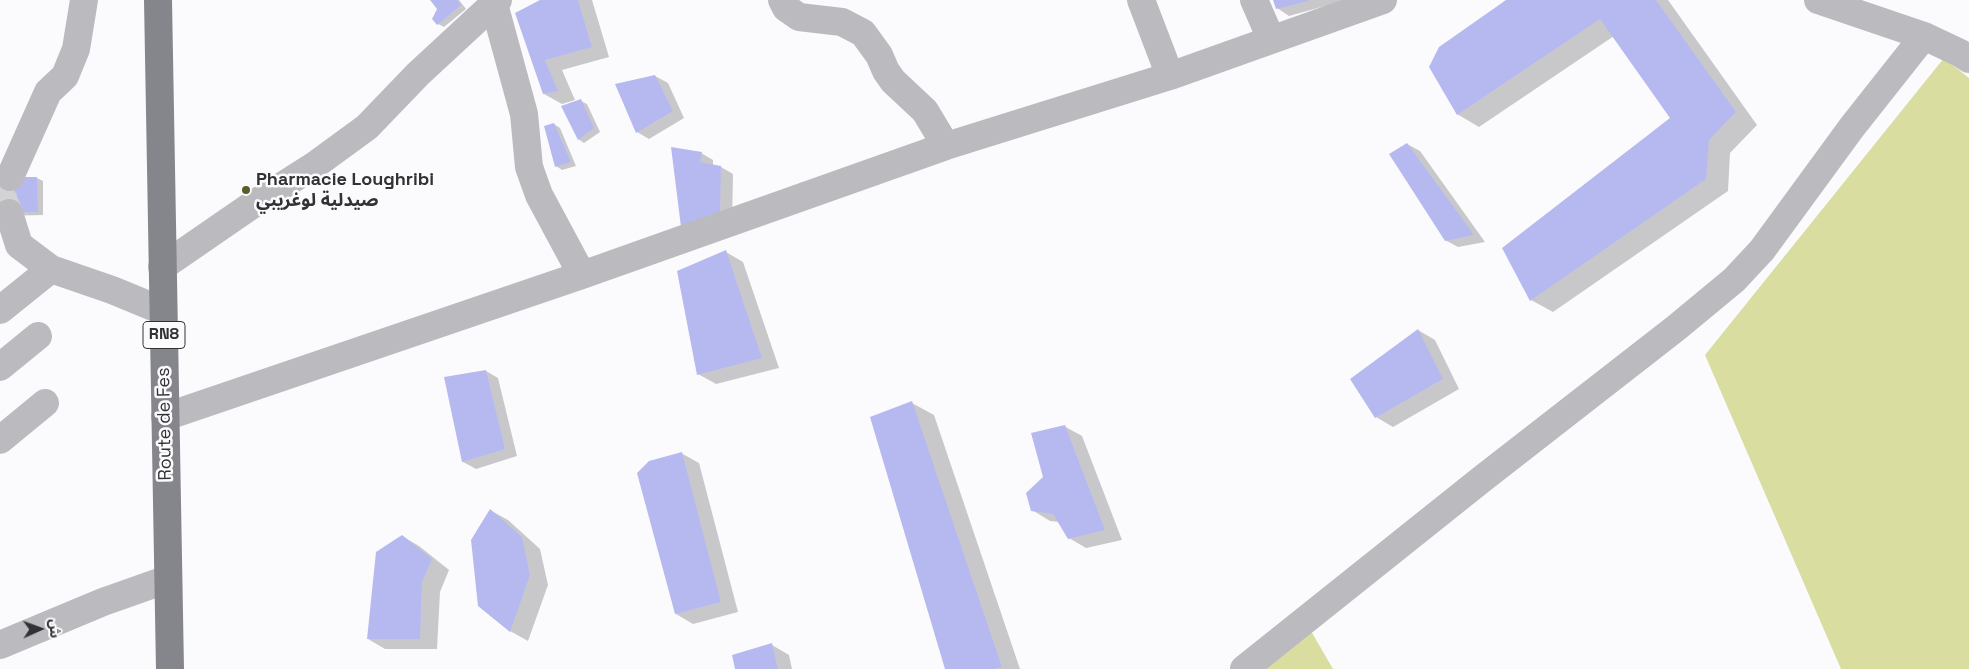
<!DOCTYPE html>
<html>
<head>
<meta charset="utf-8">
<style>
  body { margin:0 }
  #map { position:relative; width:1969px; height:669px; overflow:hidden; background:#fbfbfe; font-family:"Space Grotesk","Noto Sans Arabic",sans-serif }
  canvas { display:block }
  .north { position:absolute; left:15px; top:604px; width:50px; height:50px; -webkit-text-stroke:4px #fbfbfe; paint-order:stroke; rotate:88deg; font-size:14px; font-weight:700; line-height:20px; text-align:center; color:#323235 }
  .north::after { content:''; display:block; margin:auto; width:18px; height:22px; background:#323235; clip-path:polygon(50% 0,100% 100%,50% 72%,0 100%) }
</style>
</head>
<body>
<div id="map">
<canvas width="1969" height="669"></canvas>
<div class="north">ش</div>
</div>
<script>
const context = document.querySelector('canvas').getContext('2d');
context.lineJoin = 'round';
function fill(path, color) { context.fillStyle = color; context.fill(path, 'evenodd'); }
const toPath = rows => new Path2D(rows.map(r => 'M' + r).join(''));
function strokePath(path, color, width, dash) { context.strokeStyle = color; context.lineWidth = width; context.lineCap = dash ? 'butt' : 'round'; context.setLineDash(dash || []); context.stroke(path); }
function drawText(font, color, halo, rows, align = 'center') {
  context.font = font + ' "Space Grotesk","Noto Sans Arabic",sans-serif'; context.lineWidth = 5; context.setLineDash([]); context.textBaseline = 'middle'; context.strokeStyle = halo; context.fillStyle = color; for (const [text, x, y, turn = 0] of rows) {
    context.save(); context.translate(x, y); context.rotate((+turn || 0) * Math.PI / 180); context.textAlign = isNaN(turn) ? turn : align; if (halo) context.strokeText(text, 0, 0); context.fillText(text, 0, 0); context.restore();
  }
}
const green = toPath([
  [1944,58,1969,78,1969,669,1841,669,1705,355],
  [1311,631,1333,669,1262,669]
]);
const shadow = toPath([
  [431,0,459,0,466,9,444,27,438,24,438,9],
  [543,0,592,0,609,57,562,70,575,100,562,104,544,94],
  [1274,0,1347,0,1289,16,1277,8],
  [1508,0,1668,0,1757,125,1730,153,1728,191,1553,312,1531,300,1671,119,1614,36,1479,127,1457,114],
  [655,76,668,83,684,118,649,139,637,132],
  [581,101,587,104,600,132,584,143,578,139],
  [554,124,560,128,576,166,562,170,556,166],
  [1407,144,1420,151,1485,242,1458,247,1445,240],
  [701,153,713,160,713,166,721,167,733,174,732,225,683,226],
  [37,178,43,181,43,215,0,216],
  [726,252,743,262,779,368,716,384,698,374],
  [1418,330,1435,340,1459,389,1393,427,1376,417],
  [486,371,498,378,517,456,476,469,463,462,445,378],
  [912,403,934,415,1020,669,946,669],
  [1064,426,1082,436,1122,540,1086,548,1069,538,1059,522,1050,521,1032,510],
  [681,453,699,463,738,612,693,624,676,614],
  [490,510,508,520,540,549,548,585,528,641,510,631,479,606],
  [402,536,419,546,449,570,440,592,437,649,385,649,368,639],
  [772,645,789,655,792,669,737,669]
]);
const building = toPath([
  [430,0,457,0,461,5,437,25,432,19,437,9],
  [540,0,578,0,592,47,545,60,558,91,543,94,515,13],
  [1273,0,1308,0,1308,1,1276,9],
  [1506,0,1656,0,1736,112,1709,140,1706,179,1530,301,1502,248,1670,118,1600,19,1457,115,1429,67,1439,47],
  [655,75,673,111,636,133,615,84],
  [581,99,594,128,578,140,561,106],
  [554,123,571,162,555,167,544,126],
  [1407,143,1474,235,1445,241,1389,154],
  [671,147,702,152,700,162,721,166,720,218,681,227],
  [0,177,37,177,38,212,0,213],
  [726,250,762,358,697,375,677,271],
  [1418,329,1443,379,1375,418,1350,379],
  [486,370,505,449,462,462,444,377],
  [912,401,1002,667,995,669,945,669,870,417],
  [1065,425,1105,530,1068,539,1053,514,1031,511,1026,493,1043,477,1031,433],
  [682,452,721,602,675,614,637,473,649,461],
  [490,509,522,537,530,575,510,632,478,606,471,540],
  [402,535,432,559,422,582,420,639,367,639,376,552],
  [772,643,778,669,735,669,732,655]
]);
const minorTunnel = toPath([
  [9,213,1,195,10,177]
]);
const minor = toPath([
  [782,0,786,8,799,17,842,22,863,33,879,55,886,71,893,81,925,111,946,146],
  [1141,0,1170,76],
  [1254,0,1271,39],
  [494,4,524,114,529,167,539,195,582,275],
  [1924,36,1960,53,1969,59],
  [10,177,48,92,65,76,76,49,84,0],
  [9,213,19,245,51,269,112,290,163,311],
  [162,267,252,205,315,165,367,127,418,74,498,0],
  [0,310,51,269],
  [0,367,38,336],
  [165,417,582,275,946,146,1170,76,1383,0],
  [0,440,45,403],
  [0,645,103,602,168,579],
  [1244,669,1482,479,1676,328,1734,280,1762,250,1852,127,1924,36,1818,0]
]);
const major = toPath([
  [158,0,170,669]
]);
const markers = [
  [246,190,5,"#5a5c29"]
];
const shields = [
  [164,335,42]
];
const shieldNames = [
  ["RN8",164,335]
];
const poiNames = [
  ["Pharmacie Loughribi",256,180],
  ["صيدلية لوغريبي",256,201]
];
const streetNames = [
  ["Route de Fes",165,424,-91]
];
fill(green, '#d9dd9f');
fill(shadow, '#0003');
fill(building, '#b6b9f0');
strokePath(minorTunnel, '#d3d3d6', 28, [28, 14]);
strokePath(minor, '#bbbbbf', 28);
strokePath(major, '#85868c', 28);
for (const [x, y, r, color] of markers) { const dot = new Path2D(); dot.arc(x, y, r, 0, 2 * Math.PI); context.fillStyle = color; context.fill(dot); strokePath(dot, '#fbfbfe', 2); }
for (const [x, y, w] of shields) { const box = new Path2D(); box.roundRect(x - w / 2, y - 13.5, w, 27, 4); context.fillStyle = '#fbfbfe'; context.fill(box); strokePath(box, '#323235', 1); }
drawText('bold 16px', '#323235', null, shieldNames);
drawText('bold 18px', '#323235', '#fbfbfe', poiNames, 'left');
drawText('18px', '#323235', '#fbfbfe', streetNames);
</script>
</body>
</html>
